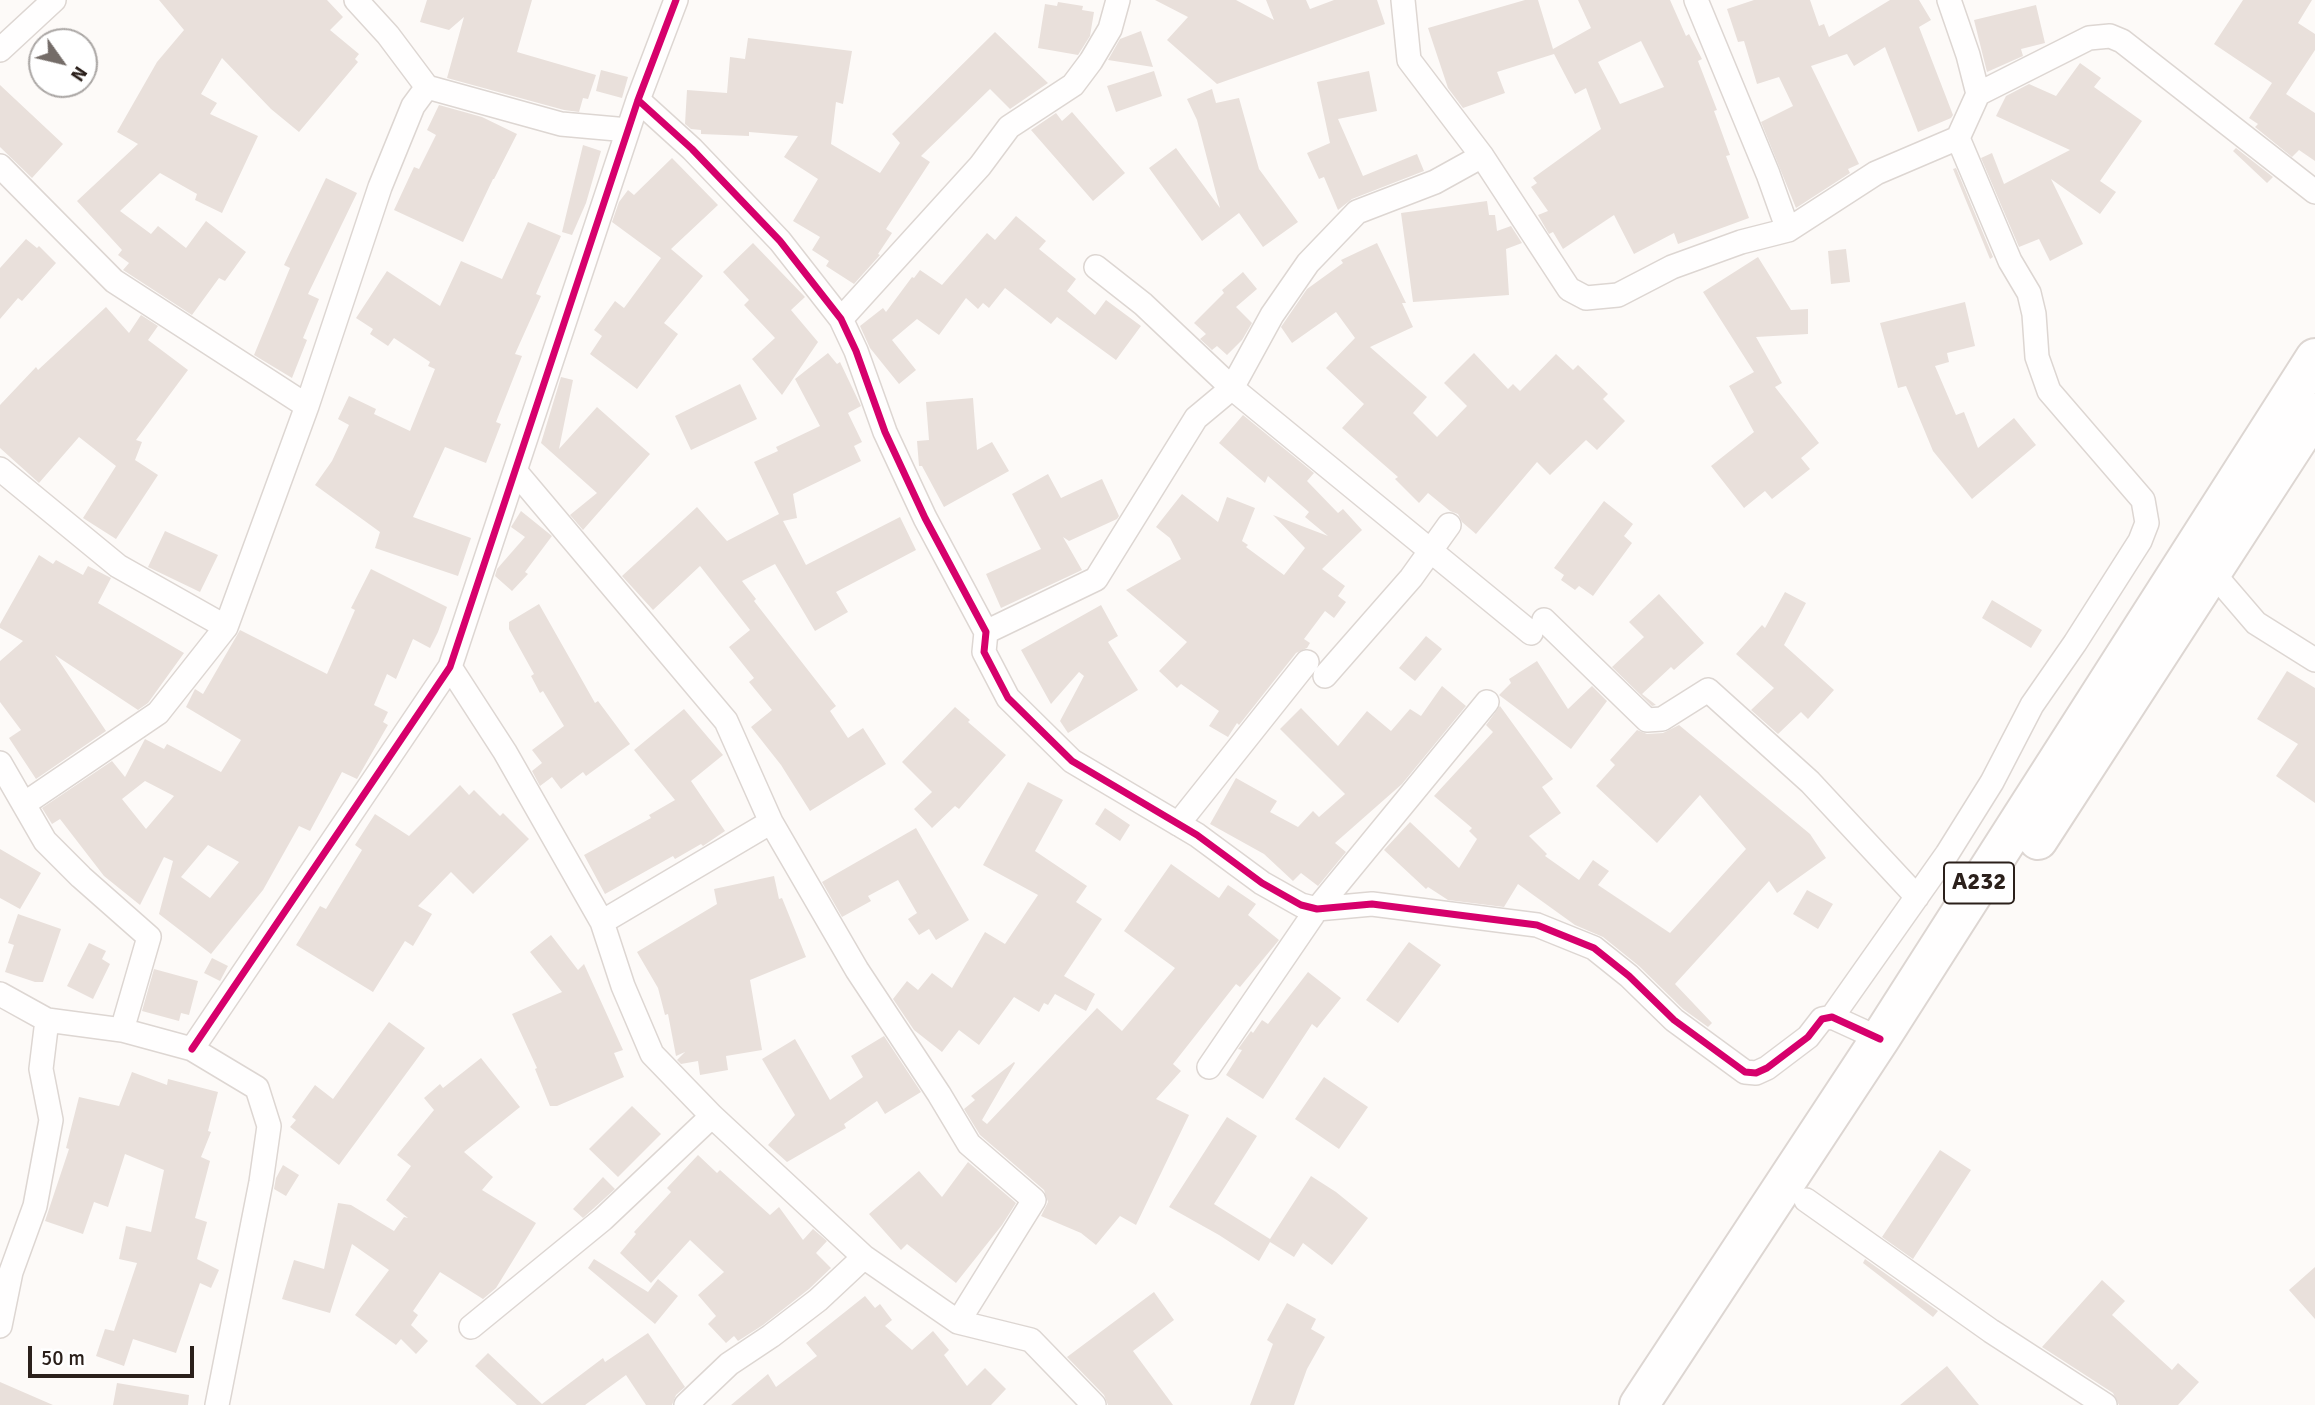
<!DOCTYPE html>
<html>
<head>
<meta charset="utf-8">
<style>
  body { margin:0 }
  #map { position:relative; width:2315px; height:1405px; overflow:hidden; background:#fdfaf8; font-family:Signika,sans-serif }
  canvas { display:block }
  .north { position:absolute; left:28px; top:28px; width:70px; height:70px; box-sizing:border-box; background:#fff; border:2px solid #aaa6a4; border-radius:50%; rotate:124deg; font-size:19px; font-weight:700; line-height:28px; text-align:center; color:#2b201b }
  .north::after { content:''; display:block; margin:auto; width:24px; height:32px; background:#746c68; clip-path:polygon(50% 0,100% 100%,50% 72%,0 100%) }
  .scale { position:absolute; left:28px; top:1346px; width:166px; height:32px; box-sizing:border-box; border:4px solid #2b201b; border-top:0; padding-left:9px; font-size:21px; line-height:24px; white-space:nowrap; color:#2b201b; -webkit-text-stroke:5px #fff; paint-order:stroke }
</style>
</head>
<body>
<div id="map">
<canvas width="2315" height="1405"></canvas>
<div class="north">N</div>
<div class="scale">50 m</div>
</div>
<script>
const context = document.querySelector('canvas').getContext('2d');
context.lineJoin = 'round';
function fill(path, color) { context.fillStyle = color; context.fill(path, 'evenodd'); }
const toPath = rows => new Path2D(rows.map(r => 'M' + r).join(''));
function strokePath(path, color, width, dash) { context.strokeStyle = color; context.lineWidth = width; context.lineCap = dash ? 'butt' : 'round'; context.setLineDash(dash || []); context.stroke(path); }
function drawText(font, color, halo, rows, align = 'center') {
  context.font = font + ' Signika,sans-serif'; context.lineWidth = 6; context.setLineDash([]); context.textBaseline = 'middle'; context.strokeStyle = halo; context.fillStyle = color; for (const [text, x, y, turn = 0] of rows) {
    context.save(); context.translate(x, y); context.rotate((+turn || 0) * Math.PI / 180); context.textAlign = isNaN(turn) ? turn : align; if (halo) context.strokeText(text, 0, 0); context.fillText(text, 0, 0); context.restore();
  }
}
const building = toPath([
  [159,0,327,0,343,17,330,30,359,54,355,59,358,62,299,132,271,109,222,58,201,94,217,103,210,114,258,136,222,213,195,200,197,194,160,173,120,211,151,234,158,226,186,248,206,221,246,252,225,281,219,278,192,315,123,270,129,263,118,255,122,250,77,201,138,144,117,132,157,62,184,30],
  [427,0,532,0,517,52,596,75,588,99,583,98,579,112,564,110,447,78,464,17,449,30,420,22],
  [1155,0,1236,0,1274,20,1266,0,1306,0,1310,9,1334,0,1377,0,1385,24,1217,84,1167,40,1188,17],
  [1525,0,1538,0,1553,49,1591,28,1578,0,1670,0,1686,36,1689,34,1702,59,1698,61,1717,110,1714,111,1730,155,1726,156,1749,218,1678,244,1674,233,1634,254,1614,215,1563,249,1553,232,1549,234,1538,215,1548,211,1531,187,1537,183,1533,178,1601,129,1586,88,1575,94,1554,54,1497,72,1505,93,1463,108,1448,88,1428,28],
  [1641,41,1664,87,1620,104,1598,62],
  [1754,0,1810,0,1819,26,1824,24,1829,37,1890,0,1919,0,1931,20,1919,27,1953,115,1951,118,1918,132,1885,47,1854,66,1847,54,1811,66,1859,164,1848,169,1850,173,1796,208,1761,122,1793,106,1779,77,1757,84,1744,41,1738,42,1727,9],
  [2243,0,2312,0,2298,23,2315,34,2315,50,2286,94,2315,113,2315,161,2299,150,2292,157,2255,127,2258,124,2249,118,2272,83,2214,44],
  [1058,2,1083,6,1082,10,1094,12,1090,36,1078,55,1038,48,1045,4,1057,6],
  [2036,5,2045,43,2021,49,2023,56,1987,72,1974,20],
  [1141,31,1153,67,1108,60,1120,39],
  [995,32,1048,83,1010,109,990,89,921,156,930,162,886,229,892,233,878,254,880,255,854,284,826,266,829,261,812,250,820,237,793,221,818,179,784,157,798,136,749,132,749,136,701,134,701,130,691,129,685,124,687,90,727,93,730,57,745,59,748,38,852,51,843,104,836,102,831,144,880,173,900,143,892,134],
  [2080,63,2101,78,2094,87,2142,121,2100,181,2116,192,2100,214,2051,179,2083,244,2050,261,2039,239,2019,247,1981,158,1992,153,2004,184,2070,150,1996,116,2006,96,2029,84,2056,96],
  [601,70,628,77,622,98,596,91],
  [1154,71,1162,96,1116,112,1107,86],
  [1369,71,1377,111,1338,119,1363,176,1417,154,1424,171,1352,199,1338,210,1324,177,1319,179,1307,153,1330,143,1317,82],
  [0,85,63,144,32,178,0,147],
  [1212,89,1216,103,1239,98,1259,169,1298,222,1263,247,1239,213,1202,241,1149,168,1176,148,1220,208,1197,120,1187,99],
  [439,105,482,117,517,134,494,179,493,179,463,242,394,210,414,167,419,169,436,135,427,130],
  [1072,112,1125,173,1093,201,1031,130,1056,113,1062,121],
  [583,145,601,151,586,203,572,235,562,232],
  [2236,148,2273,177,2267,183,2233,151],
  [672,158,718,205,671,249,703,276,664,323,678,334,637,389,590,354,602,336,594,330,615,301,624,308,661,258,612,222,619,202,628,190,634,195],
  [1956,168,1993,257,1990,259,1953,169],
  [326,178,357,193,308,294,319,299,303,338,307,340,292,378,254,355,290,268,284,265],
  [1487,201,1489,215,1495,215,1497,231,1511,226,1522,243,1506,249,1509,295,1413,302,1401,213],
  [1016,216,1046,241,1039,249,1076,279,1067,291,1095,315,1106,300,1141,326,1116,360,1057,317,1051,324,1005,288,989,308,983,303,978,309,966,298,939,335,917,319,892,340,916,370,899,384,870,348,860,326,883,308,886,312,912,277,914,278,920,270,942,285,987,233,995,240],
  [528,222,561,236,536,294,541,296,515,354,522,356,496,422,501,424,486,463,445,447,413,517,471,538,458,576,375,548,380,532,315,485,332,461,349,425,338,419,349,396,376,409,374,414,410,431,435,369,428,366,430,362,394,338,388,346,370,334,373,329,356,318,387,271,440,306,461,261,502,279],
  [26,239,37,248,39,246,56,263,22,301,18,298,0,319,0,268],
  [753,243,805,297,791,310,818,342,782,395,752,359,775,338,744,305,749,300,723,272],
  [1377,243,1406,303,1402,303,1413,327,1370,347,1427,397,1413,413,1437,437,1467,406,1444,383,1474,353,1508,389,1513,384,1520,391,1556,354,1573,370,1578,365,1608,394,1603,399,1625,421,1597,450,1586,440,1550,475,1537,462,1476,534,1462,522,1458,514,1450,511,1428,493,1419,503,1395,479,1398,477,1342,428,1364,404,1326,368,1355,338,1336,312,1292,343,1281,327,1307,289,1343,263,1341,260],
  [1846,249,1850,282,1831,284,1828,251],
  [1758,257,1791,310,1808,309,1808,334,1756,337,1782,383,1775,387,1819,443,1801,458,1810,469,1772,499,1765,491,1744,508,1711,466,1754,432,1729,386,1754,372,1703,292],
  [1243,272,1257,289,1236,307,1252,323,1242,340,1227,355,1217,346,1212,350,1200,339,1206,334,1194,323,1224,293,1222,290],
  [1965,302,1975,346,1947,353,1949,362,1935,366,1956,415,1964,412,1978,448,2014,418,2036,445,1972,499,1933,451,1906,386,1898,388,1880,323],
  [106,307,129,333,141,315,158,326,148,340,188,370,136,440,142,442,135,460,158,475,116,539,83,518,116,466,79,437,39,483,0,448,0,405,36,367,38,370],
  [828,353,837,364,840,362,861,406,848,413,862,442,854,446,861,461,793,494,797,518,783,521,806,565,900,517,916,550,836,592,848,612,815,631,775,564,742,581,756,599,754,601,836,706,830,711,848,738,863,728,886,764,810,811,781,765,751,727,772,710,749,682,754,678,729,647,750,630,700,566,653,610,622,576,697,507,727,541,779,514,754,462,778,451,776,447,820,426,795,379],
  [561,377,573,380,559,449,597,407,650,454,583,530,570,515,597,493,541,443],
  [740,384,757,419,691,450,675,416],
  [973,398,977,450,992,442,1009,471,944,507,922,466,919,466,917,441,929,440,926,402],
  [1243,415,1314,473,1307,481,1338,513,1343,509,1362,530,1322,569,1345,586,1338,596,1346,602,1334,618,1325,611,1304,639,1310,643,1307,648,1296,653,1239,725,1237,723,1228,737,1209,726,1219,711,1181,684,1177,688,1159,671,1187,642,1126,590,1181,559,1170,538,1156,527,1182,494,1218,522,1227,497,1255,508,1242,541,1248,545,1246,547,1284,575,1305,548,1273,515,1328,536,1305,517,1309,512,1268,476,1265,483,1219,443],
  [1048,474,1061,498,1102,479,1119,516,1117,519,1069,541,1063,537,1082,570,1001,608,986,574,1041,549,1012,494],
  [1604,501,1633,524,1624,536,1632,543,1593,596,1579,586,1575,590,1561,580,1564,575,1554,568],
  [521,511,552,536,525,572,528,574,512,591,495,576,497,569,525,537,511,527],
  [165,531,218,555,200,592,148,567],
  [39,555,53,564,56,560,83,575,88,566,111,578,98,603,184,653,148,703,138,710,55,655,106,731,36,779,9,738,21,730,0,702,0,661,23,641,0,628,0,624],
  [371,569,447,607,438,632,430,648,413,639,396,679,387,674,374,705,388,712,383,722,388,725,357,779,342,772,310,831,299,826,263,890,211,954,159,914,173,861,164,857,140,905,104,876,60,819,52,824,42,808,112,761,125,777,145,739,164,749,167,744,221,772,241,740,186,707,195,689,203,694,240,630,327,674,355,610,351,608],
  [145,781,174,796,146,829,122,799],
  [208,845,239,862,210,898,181,877],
  [1785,592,1806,603,1784,645,1834,690,1808,719,1801,712,1778,734,1751,710,1774,688,1736,654,1762,625,1765,628],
  [1659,594,1704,643,1674,670,1671,667,1642,694,1656,705,1652,706,1612,667,1644,637,1629,622],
  [1992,600,2042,630,2031,648,1982,618],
  [539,604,595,703,598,701,630,744,586,776,583,772,561,789,552,777,540,786,532,771,542,763,532,750,564,726,543,691,540,693,531,676,534,674,509,629,509,622],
  [1101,605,1118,636,1108,642,1138,690,1068,733,1060,721,1084,676,1079,672,1051,704,1021,650],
  [1426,636,1442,649,1415,681,1399,668],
  [1537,661,1568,709,1592,686,1607,701,1571,749,1499,695,1511,683,1509,679],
  [2287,671,2315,688,2315,803,2276,776,2298,744,2257,719],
  [1442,686,1466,706,1402,784,1335,843,1346,852,1318,886,1301,873,1293,881,1264,854,1210,824,1236,778,1277,801,1270,812,1298,827,1313,811,1319,817,1345,794,1280,729,1301,708,1338,746,1367,711,1391,731,1410,709,1421,716],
  [1500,706,1553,779,1542,787,1561,813,1529,836,1547,854,1545,856,1579,880,1593,860,1609,871,1598,885,1670,933,1746,849,1700,795,1657,843,1596,786,1615,765,1610,760,1637,730,1647,734,1663,733,1679,725,1810,834,1826,858,1777,893,1769,881,1675,984,1712,1023,1708,1027,1683,1009,1639,966,1603,937,1575,925,1518,884,1504,907,1448,900,1428,887,1426,889,1384,850,1410,822,1459,868,1477,839,1469,831,1472,828,1434,796,1493,732,1486,725],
  [955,707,970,720,968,722,1006,755,959,809,955,806,932,828,914,809,932,792,902,762],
  [684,709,723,755,691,781,725,831,703,846,701,844,675,859,673,856,605,894,584,855,651,818,649,815,675,800,634,750],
  [1028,782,1063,800,1035,851,1087,886,1076,902,1102,919,1064,976,1095,994,1086,1011,1055,994,1048,1005,1044,1003,1039,1012,1014,997,979,1045,959,1030,942,1052,914,1030,893,999,907,981,918,990,932,973,952,988,985,932,1005,944,1038,895,983,865],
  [460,785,469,795,474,790,500,816,503,813,529,839,473,894,451,872,418,906,432,914,413,946,405,941,373,992,296,945,320,906,326,909,362,850,355,845,375,814,409,836],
  [1105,808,1130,825,1120,841,1095,824],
  [916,828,969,920,936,940,929,929,919,935,908,919,917,913,898,880,868,896,871,901,842,917,822,882],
  [0,849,41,873,20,909,0,898],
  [1171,864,1219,898,1228,885,1256,904,1248,915,1279,940,1240,987,1236,984,1173,1064,1181,1071,1156,1099,1189,1115,1136,1225,1120,1216,1096,1245,1081,1233,1041,1216,1048,1202,1044,1190,980,1135,964,1109,975,1100,971,1096,1014,1062,1015,1063,982,1120,987,1124,1097,1008,1122,1031,1175,968,1124,931],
  [774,876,779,899,782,898,806,957,750,980,762,1050,726,1056,728,1070,700,1075,698,1061,681,1064,677,1060,685,1052,676,1056,668,1014,665,1015,658,988,637,952,717,904,714,889],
  [1807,890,1833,904,1818,929,1793,914],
  [18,914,61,929,43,982,35,982,5,972,14,945,8,943],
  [551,935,578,970,584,964,623,1050,614,1053,624,1077,557,1106,550,1106,535,1069,537,1068,512,1014,562,992,530,952],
  [1409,942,1441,965,1398,1023,1366,1000],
  [89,943,106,951,102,959,110,964,93,999,67,986],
  [212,958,228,966,220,981,204,973],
  [154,969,198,981,189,1015,181,1013,179,1021,142,1011],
  [1308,972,1341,998,1317,1028,1312,1024,1263,1099,1226,1075,1242,1050,1238,1049,1251,1031,1253,1033,1262,1020,1268,1024],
  [389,1022,425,1048,339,1165,290,1127,296,1120,292,1117,315,1085,333,1099],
  [884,1036,921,1092,885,1114,877,1101,844,1124,846,1128,787,1162,768,1145,795,1115,762,1059,795,1039,830,1100,863,1077,851,1056],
  [481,1058,520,1107,464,1152,493,1177,482,1190,536,1223,496,1288,483,1299,440,1272,413,1311,418,1315,411,1325,428,1341,416,1354,401,1339,396,1345,355,1315,389,1270,352,1244,330,1313,282,1299,294,1260,324,1269,338,1203,351,1205,394,1231,404,1217,408,1218,386,1200,411,1166,397,1155,434,1110,424,1098,440,1084,443,1088],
  [132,1072,167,1085,168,1079,218,1092,208,1131,211,1132,201,1157,210,1161,195,1218,207,1222,197,1259,219,1270,211,1288,200,1283,176,1353,133,1339,124,1366,96,1356,105,1329,114,1331,137,1263,119,1259,126,1226,151,1232,164,1170,125,1154,108,1207,94,1202,83,1234,45,1221,69,1149,66,1148,79,1097,119,1106],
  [1324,1077,1368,1107,1339,1149,1295,1119],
  [632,1106,661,1134,618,1177,589,1149],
  [1227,1117,1257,1136,1214,1204,1270,1239,1311,1176,1336,1192,1368,1218,1332,1265,1303,1243,1294,1257,1270,1242,1259,1261,1219,1235,1169,1207],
  [1940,1150,1971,1170,1913,1259,1882,1237],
  [698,1155,717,1173,720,1170,770,1215,779,1207,803,1240,813,1229,827,1241,816,1253,831,1268,809,1289,763,1325,738,1341,734,1336,726,1343,708,1324,716,1316,698,1295,724,1272,690,1240,651,1283,620,1253,636,1234,634,1232,671,1192,667,1188],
  [968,1162,1016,1203,1002,1225,956,1283,907,1244,901,1250,869,1214,919,1171,942,1197],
  [283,1165,299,1175,286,1196,274,1189,276,1178],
  [603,1177,615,1189,583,1218,573,1209],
  [594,1259,648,1292,658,1279,678,1296,655,1324,588,1268],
  [1865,1259,1938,1311,1933,1317,1863,1263],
  [2315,1267,2315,1319,2289,1290],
  [2102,1280,2125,1301,2112,1315,2172,1370,2178,1363,2199,1382,2178,1405,2119,1405,2113,1393,2042,1347],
  [1154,1292,1174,1320,1133,1351,1173,1405,1108,1405,1104,1395,1067,1357],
  [865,1296,875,1308,880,1304,892,1320,885,1326,912,1350,933,1331,949,1350,944,1355,967,1386,985,1368,1006,1389,991,1405,731,1405,768,1374,776,1387,817,1356,806,1343],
  [1287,1303,1316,1319,1311,1329,1325,1337,1307,1369,1294,1405,1250,1405,1273,1344,1267,1340],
  [648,1333,685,1387,676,1395,672,1405,646,1405,626,1375,585,1405,517,1405,475,1366,488,1353,542,1404,603,1358,605,1362],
  [1947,1366,1979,1405,1900,1405],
  [0,1382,53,1405,0,1405],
  [117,1383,189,1395,188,1405,113,1405]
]);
const street = toPath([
  [1403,0,1409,60,1482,156,1569,289,1586,298,1618,295,1672,267,1741,242,1788,230,1876,173,1958,138,1978,94,1968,55,1949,0],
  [1696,0,1768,174,1788,230],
  [0,50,54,0],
  [427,87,561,124,628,130],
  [1978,94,2089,38,2110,36,2122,41,2315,192],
  [638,100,692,149,780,241,841,319,856,351,885,432,925,518,986,632,984,652,1008,698,1072,761,1197,835,1262,883,1301,905,1317,909,1372,904,1537,925,1594,948,1629,976,1674,1020,1745,1072,1756,1073,1767,1068,1808,1037,1822,1019,1832,1017,1880,1039],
  [0,166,114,281,307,406],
  [1096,267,1143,304,1232,388,1531,633],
  [841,319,980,166,1009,127,1073,85,1091,61,1110,29,1118,0],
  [0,469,118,566,226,627],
  [515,471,726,721,771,822,857,970,939,1094,969,1144,1034,1200,958,1322],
  [2213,573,2256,623,2315,660],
  [1544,620,1647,720,1662,719,1708,690,1810,782,1917,897],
  [986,632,1096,579,1196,418,1232,388,1272,315,1308,263,1357,212,1435,182,1482,156],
  [450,667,505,752,602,922,623,986,652,1054,712,1116,864,1257,958,1322,1031,1340,1094,1405],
  [1325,676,1411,578,1449,525],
  [0,763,45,841,81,877,149,937,122,1030],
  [24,804,158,713,226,627,307,406,380,187,413,106,427,87,388,35,356,0],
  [1178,824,1307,662],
  [602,922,771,822],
  [0,994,47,1020],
  [1832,1017,1947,854,1992,782,2032,705,2075,643,2140,541,2147,523,2143,500,2049,391,2037,357,2034,314,2029,293,2010,261,1958,138],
  [192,1049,450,667,638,100,676,0],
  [1209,1067,1317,909,1487,702],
  [1806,1200,1991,1331,2105,1405],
  [0,1326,11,1272,35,1206,51,1120,41,1069,47,1020,122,1030,192,1049,257,1088,269,1126,261,1182,217,1405],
  [471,1327,603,1219,712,1116],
  [686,1405,729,1364,771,1336,818,1300,864,1257]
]);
const highway = toPath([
  [2038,840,2315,413],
  [1639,1405,1880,1039,2315,358]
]);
const cycleway = toPath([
  [638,100,692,149,780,241,841,319,856,351,885,432,925,518,986,632,984,652,1008,698,1072,761,1197,835,1262,883,1301,905,1317,909,1372,904,1537,925,1594,948,1629,976,1674,1020,1745,1072,1756,1073,1767,1068,1808,1037,1822,1019,1832,1017,1880,1039],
  [192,1049,450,667,638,100,676,0]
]);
const shields = [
  [1979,883,70]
];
const shieldNames = [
  ["A232",1979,883]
];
fill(building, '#e9e0db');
strokePath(street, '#ddd6d2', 26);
strokePath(highway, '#ddd6d2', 42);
strokePath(street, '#fffefe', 23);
strokePath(highway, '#fffefe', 38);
strokePath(cycleway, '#d6006c', 7);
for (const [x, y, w] of shields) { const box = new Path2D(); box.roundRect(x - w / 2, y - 20.5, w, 41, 5); context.fillStyle = '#fff'; context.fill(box); strokePath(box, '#2b201b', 2); }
drawText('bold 24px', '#2b201b', null, shieldNames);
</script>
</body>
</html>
